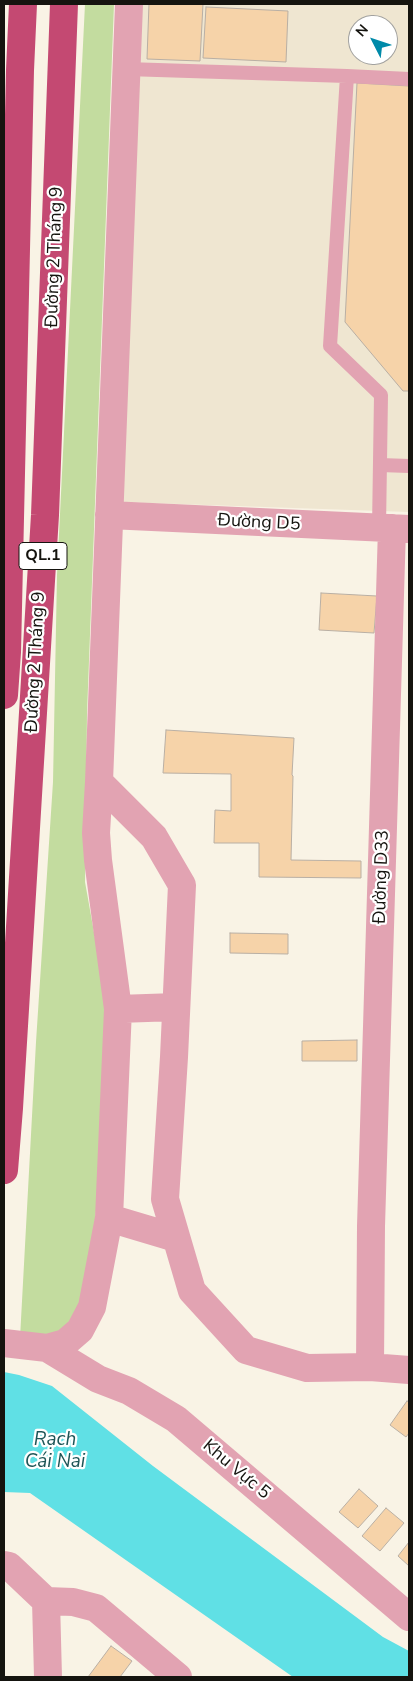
<!DOCTYPE html>
<html>
<head>
<meta charset="utf-8">
<style>
  body { margin:0 }
  #map { position:relative; width:413px; height:1681px; overflow:hidden; background:#f9f3e5; font-family:"Nunito Sans",sans-serif }
  canvas { display:block }
  .frame { position:absolute; inset:0; border:5px solid #15140f; pointer-events:none }
  .north { position:absolute; left:348px; top:15px; width:50px; height:50px; box-sizing:border-box; background:#fff; border:1px solid #a1a19f; border-radius:50%; rotate:311deg; font-size:14px; font-weight:700; line-height:20px; text-align:center; color:#15140f }
  .north::after { content:''; display:block; margin:auto; width:18px; height:22px; background:#008aa9; clip-path:polygon(50% 0,100% 100%,50% 72%,0 100%) }
</style>
</head>
<body>
<div id="map">
<canvas width="413" height="1681"></canvas>
<div class="frame"></div>
<div class="north">N</div>
</div>
<script>
const context = document.querySelector('canvas').getContext('2d');
context.lineJoin = 'round';
function fill(path, color) { context.fillStyle = color; context.fill(path, 'evenodd'); }
const toPath = rows => new Path2D(rows.map(r => 'M' + r).join(''));
function strokePath(path, color, width, dash) { context.strokeStyle = color; context.lineWidth = width; context.lineCap = dash ? 'butt' : 'round'; context.setLineDash(dash || []); context.stroke(path); }
function drawText(font, color, halo, rows, align = 'center') {
  context.font = font + ' "Nunito Sans",sans-serif'; context.lineWidth = 4.5; context.setLineDash([]); context.textBaseline = 'middle'; context.strokeStyle = halo; context.fillStyle = color; for (const [text, x, y, turn = 0] of rows) {
    context.save(); context.translate(x, y); context.rotate((+turn || 0) * Math.PI / 180); context.textAlign = isNaN(turn) ? turn : align; if (halo) context.strokeText(text, 0, 0); context.fillText(text, 0, 0); context.restore();
  }
}
const built = toPath([
  [139,4,409,4,409,512,120,502],
  [358,25,388,25,388,55,358,55]
]);
const green = toPath([
  [85,4,114,4,87,713,85,882,110,1022,101,1166,89,1273,71,1328,46,1339,20,1338,36,1042,53,782,57,575]
]);
const water = toPath([
  [4,1372,19,1375,52,1386,153,1466,383,1637,409,1651,409,1677,293,1677,30,1493,4,1492]
]);
const building = toPath([
  [149,4,203,4,200,61,147,59,149,4],
  [206,7,288,11,286,62,203,58,206,7],
  [357,83,409,86,409,391,403,391,345,322,357,83],
  [321,593,377,596,374,633,319,630,321,593],
  [166,730,294,738,292,775,293,776,291,860,361,861,361,878,259,877,259,843,214,843,215,810,231,811,231,774,163,773,166,730],
  [230,933,288,934,288,954,230,953,230,933],
  [357,1040,357,1061,302,1061,302,1041,357,1040],
  [407,1401,409,1402,409,1433,406,1437,390,1425,407,1401],
  [359,1489,378,1506,358,1528,339,1512,359,1489],
  [386,1508,404,1523,380,1551,362,1536,386,1508],
  [409,1542,409,1566,398,1556,409,1542],
  [111,1646,132,1661,120,1677,88,1677,111,1646]
]);
const service = toPath([
  [126,69,347,76,330,346,381,395,379,528],
  [347,76,409,79],
  [380,465,409,466]
]);
const minor = toPath([
  [129,4,99,782,154,837,182,885,174,1057,165,1199,192,1291,246,1350,307,1368,370,1367,409,1370],
  [109,515,409,529],
  [118,1009,176,1007],
  [109,1218,176,1238],
  [4,1343,47,1348,65,1343,80,1330,92,1307,109,1218,118,1009,98,860,96,833,99,782],
  [47,1348,98,1379,129,1391,176,1419,409,1617],
  [370,1367,371,1226,392,528],
  [4,1565,9,1566,46,1601,48,1677],
  [46,1601,73,1602,96,1608,178,1677]
]);
const trunk = toPath([
  [4,695,7,652,20,70,23,4],
  [4,1170,9,1108,45,515,64,4]
]);
const shields = [
  [43,556,48]
];
const shieldNames = [
  ["QL.1",43,556]
];
const streetNames = [
  ["Đường 2 Tháng 9",55,257,-88],
  ["Đường D5",259,523,3],
  ["Đường 2 Tháng 9",36,662,-87],
  ["Đường D33",382,877,-88],
  ["Khu Vực 5",236,1470,40]
];
const waterNames = [
  ["Rạch",55,1440],
  ["Cái Nai",55,1462]
];
fill(built, '#efe6d1');
fill(green, '#c3dc9f');
fill(water, '#60e0e5');
fill(building, '#f6d3a9');
strokePath(building, '#b9afa4', 1);
strokePath(service, '#e2a3b2', 14);
strokePath(minor, '#e2a3b2', 28);
strokePath(trunk, '#c44972', 28);
for (const [x, y, w] of shields) { const box = new Path2D(); box.roundRect(x - w / 2, y - 13.5, w, 27, 4); context.fillStyle = '#fff'; context.fill(box); strokePath(box, '#15140f', 1); }
drawText('bold 16px', '#15140f', null, shieldNames);
drawText('18px', '#15140f', '#fff', streetNames);
drawText('italic 19px', '#1e5557', '#fff', waterNames);
</script>
</body>
</html>
